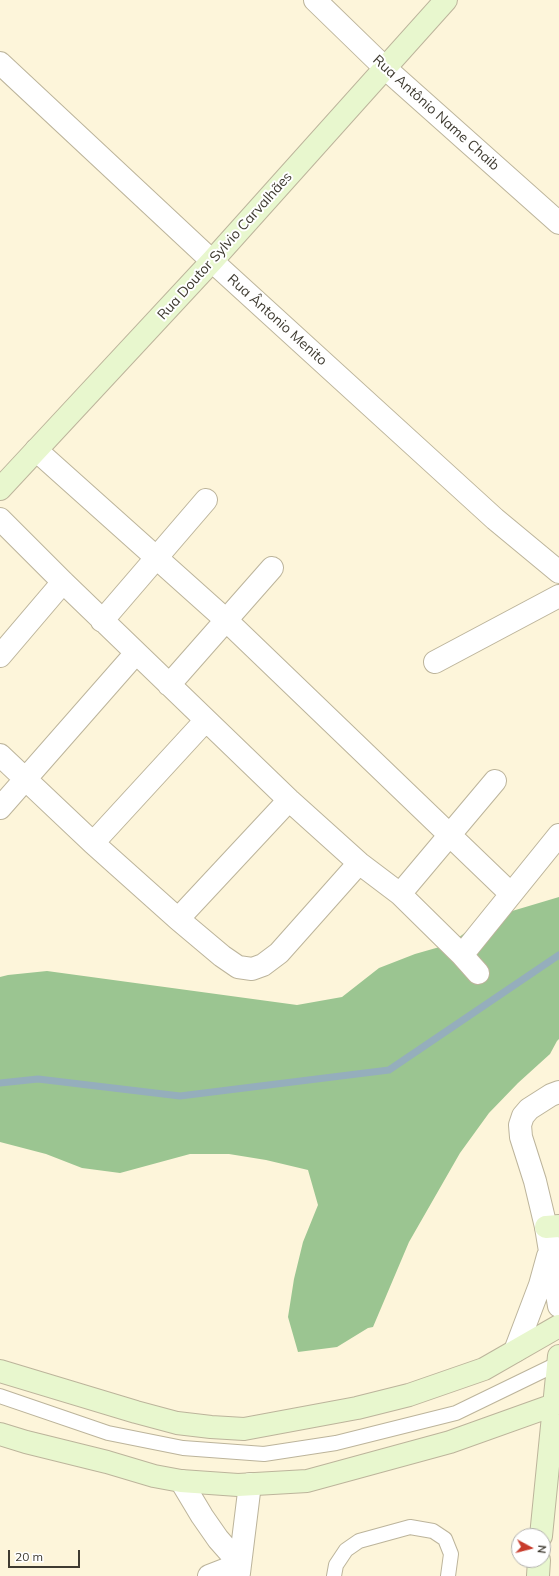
<!DOCTYPE html>
<meta charset="utf-8">
<style>
body{margin:0}
#map{position:relative;width:559px;height:1576px;overflow:hidden;background:#fdf5da;font-family:Mulish,sans-serif}
canvas{display:block}
.north{position:absolute;left:511px;top:1528px;width:40px;height:40px;box-sizing:border-box;background:#fff;border:1px solid #b2b1ad;border-radius:50%;rotate:97deg;font-size:11px;font-weight:700;line-height:16px;text-align:center;color:#3f3b31}
.north::after{content:'';display:block;margin:auto;width:14px;height:18px;background:#c83c2c;clip-path:polygon(50% 0,100% 100%,50% 72%,0 100%)}
.scale{position:absolute;left:8px;top:1550px;width:72px;height:18px;box-sizing:border-box;border:2px solid #3f3b31;border-top:0;padding-left:5px;font-size:12px;line-height:14px;white-space:nowrap;color:#3f3b31;-webkit-text-stroke:3px #fff;paint-order:stroke}
</style>
<div id="map">
<canvas width="559" height="1576"></canvas>
<div class="north">N</div>
<div class="scale">20 m</div>
</div>
<script>
const ctx = document.querySelector('canvas').getContext('2d');
ctx.lineJoin = 'round';
function fill(path, color) {
  ctx.fillStyle = color;
  ctx.fill(path, 'evenodd');
}
function poly(rows) {
  const path = new Path2D();
  for (const r of rows) {
    path.moveTo(r[0], r[1]);
    for (let i = 2; i < r.length; i += 2) path.lineTo(r[i], r[i + 1]);
  }
  return path;
}
function trace(path, color, width, dash) {
  ctx.strokeStyle = color;
  ctx.lineWidth = width;
  ctx.lineCap = dash ? 'butt' : 'round';
  ctx.setLineDash(dash || []);
  ctx.stroke(path);
}
function label(font, color, halo, rows, align = 'center') {
  ctx.font = font + ' Mulish,sans-serif';
  ctx.lineWidth = 4;
  ctx.setLineDash([]);
  ctx.textBaseline = 'middle';
  ctx.strokeStyle = halo;
  ctx.fillStyle = color;
  for (const [text, x, y, turn = 0] of rows) {
    ctx.save();
    ctx.translate(x, y);
    ctx.rotate((+turn || 0) * Math.PI / 180);
    ctx.textAlign = isNaN(turn) ? turn : align;
    if (halo) ctx.strokeText(text, 0, 0);
    ctx.fillText(text, 0, 0);
    ctx.restore();
  }
}
fill(poly([
 [559,897,559,1039,557,1041,550,1054,518,1083,489,1113,460,1153,409,1242,373,1327,368,1328,337,1347,298,1352,288,1317,294,1279,303,1242,318,1205,308,1170,266,1160,229,1154,190,1154,120,1173,82,1168,46,1154,0,1142,0,977,8,975,47,971,297,1005,342,997,379,968,415,954,450,944,482,920]
]), '#9bc591');
trace(poly([
 [0,1083,38,1079,180,1096,389,1070,559,955]
]), '#95aebc', 7);
const lane = poly([
 [0,1396,108,1433,183,1448,264,1454,336,1443,456,1413,559,1363],
 [334,1576,336,1565,346,1550,359,1541,410,1527,433,1531,445,1539,451,1554,448,1576]
]);
const street = poly([
 [315,0,385,68,559,223],
 [0,63,212,261,495,519,559,572],
 [36,450,226,620,511,894],
 [0,519,63,582,289,800,359,863,400,894,462,955,478,973],
 [102,621,206,500],
 [0,656,63,582],
 [435,662,559,596],
 [169,685,272,568],
 [0,755,93,843,178,919,222,956,238,967,252,969,263,965,279,953,359,863],
 [0,808,136,653],
 [93,843,206,720],
 [400,894,495,781],
 [178,919,289,800],
 [462,955,559,835],
 [559,1092,551,1095,529,1109,523,1116,520,1125,521,1137,535,1181,546,1227,559,1306],
 [515,1351,540,1285,548,1256],
 [181,1481,202,1516,218,1539,240,1564],
 [239,1573,250,1484],
 [209,1576,240,1564]
]);
const secondary = poly([
 [0,489,212,261,446,0],
 [546,1227,559,1226],
 [0,1371,136,1412,177,1423,211,1427,244,1429,357,1408,409,1395,484,1369,559,1326],
 [0,1434,26,1442,107,1462,154,1476,181,1481,238,1485,307,1481,450,1442,559,1403],
 [541,1536,559,1356],
 [538,1576,539,1560]
]);
trace(lane, '#bcb49b', 16);
trace(street, '#bcb49b', 24);
trace(secondary, '#bcb49b', 24);
trace(lane, '#fff', 14);
trace(street, '#fff', 22);
trace(secondary, '#e8f7ce', 22);
label('14px', '#3f3b31', '#fff', [
 ["Rua Antônio Name Chaib",436,113,42],
 ["Rua Doutor Sylvio Carvalhães",225,246,-48],
 ["Rua Ântonio Menito",277,320,42]
]);
</script>
